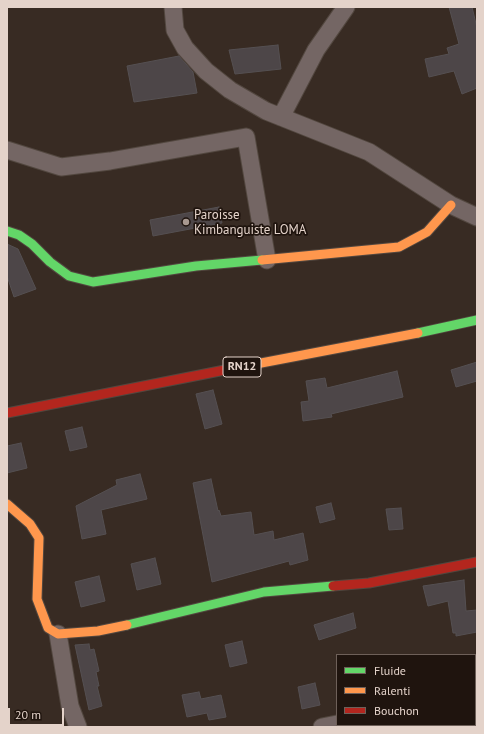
<!DOCTYPE html>
<style>
body{margin:0}
#map{position:relative;width:484px;height:734px;overflow:hidden;background:#382b23;font-family:"PT Sans",sans-serif}
canvas{display:block}
.frame{position:absolute;inset:0;border:8px solid #e4d3ca;pointer-events:none}
.legend{position:absolute;left:336px;top:654px;width:140px;height:72px;box-sizing:border-box;background:#1f140e;border:1px solid #6e6059;margin:0;padding:5px 7px;list-style:none;font-size:12px;color:#e4d3ca}
.legend li{display:flex;align-items:center;gap:8px;height:20px}
.legend b{width:20px;border:1px solid #6e6059}
.scale{position:absolute;left:8px;top:708px;width:56px;height:18px;box-sizing:border-box;border:2px solid #e4d3ca;border-top:0;padding-left:5px;font-size:12px;line-height:14px;white-space:nowrap;color:#e4d3ca;-webkit-text-stroke:3px #1f140e;paint-order:stroke}
</style>
<div id="map">
<canvas width="484" height="734"></canvas>
<div class="frame"></div>
<ul class="legend">
<li><b style="height:5px;background:#63d668"></b>Fluide</li>
<li><b style="height:5px;background:#ff974d"></b>Ralenti</li>
<li><b style="height:5px;background:#b3261e"></b>Bouchon</li>
</ul>
<div class="scale">20 m</div>
</div>
<script>
const ctx = document.querySelector('canvas').getContext('2d');
ctx.lineJoin = 'round';
function fill(path, color) {
  ctx.fillStyle = color;
  ctx.fill(path, 'evenodd');
}
function poly(rows) {
  const path = new Path2D();
  for (const r of rows) {
    path.moveTo(r[0], r[1]);
    for (let i = 2; i < r.length; i += 2) path.lineTo(r[i], r[i + 1]);
  }
  return path;
}
function trace(path, color, width, dash) {
  ctx.strokeStyle = color;
  ctx.lineWidth = width;
  ctx.lineCap = dash ? 'butt' : 'round';
  ctx.setLineDash(dash || []);
  ctx.stroke(path);
}
function label(font, color, halo, rows, align = 'center') {
  ctx.font = font + ' "PT Sans",sans-serif';
  ctx.lineWidth = 3.5;
  ctx.setLineDash([]);
  ctx.textBaseline = 'middle';
  ctx.strokeStyle = halo;
  ctx.fillStyle = color;
  for (const [text, x, y, turn = 0] of rows) {
    ctx.save();
    ctx.translate(x, y);
    ctx.rotate((+turn || 0) * Math.PI / 180);
    ctx.textAlign = isNaN(turn) ? turn : align;
    if (halo) ctx.strokeText(text, 0, 0);
    ctx.fillText(text, 0, 0);
    ctx.restore();
  }
}
const building = poly([
 [449,7,472,7,477,28,477,88,462,94,454,71,429,77,425,59,449,54,447,48,459,44,449,7],
 [278,45,281,69,235,74,229,50,278,45],
 [179,56,193,72,197,93,134,102,127,66,179,56],
 [219,207,222,223,153,236,150,220,219,207],
 [7,244,18,249,36,289,14,297,7,276,7,244],
 [477,362,477,381,456,387,451,370,477,362],
 [397,371,403,397,331,414,332,417,303,421,301,402,309,401,306,381,325,378,327,388,397,371],
 [213,390,222,424,205,429,196,394,213,390],
 [82,427,87,447,70,451,65,431,82,427],
 [21,443,27,468,7,473,7,446,21,443],
 [140,474,147,499,101,510,106,534,82,539,76,506,117,485,116,480,140,474],
 [211,479,218,511,219,510,221,516,251,512,254,535,273,531,274,540,303,533,308,560,290,565,289,561,212,582,193,483,211,479],
 [331,503,335,519,320,523,316,507,331,503],
 [401,508,403,529,389,530,386,509,401,508],
 [155,558,161,584,137,590,131,564,155,558],
 [99,576,105,601,81,607,75,582,99,576],
 [464,580,466,611,477,610,477,632,456,636,456,633,453,633,448,601,428,606,423,586,464,580],
 [353,613,356,628,319,640,314,625,353,613],
 [242,641,247,663,230,667,225,645,242,641],
 [89,644,90,650,94,649,99,671,96,672,99,686,97,686,102,706,89,710,75,645,89,644],
 [315,683,320,705,302,709,298,687,315,683],
 [199,692,201,699,221,695,226,717,209,720,207,713,187,717,182,695,199,692]
]);
fill(building, '#4d4648');
trace(building, '#555052', 1);
const street = poly([
 [173,7,175,30,185,48,206,71,230,90,266,111,369,152,451,205,477,217],
 [281,117,316,50,346,7],
 [7,150,61,167,110,161,246,137,267,260],
 [58,634,70,706,78,727],
 [475,696,477,695],
 [322,727,337,724]
]);
const fast = poly([
 [7,231,19,235,32,244,50,262,69,276,93,282,196,266,262,260],
 [418,333,477,320],
 [127,625,264,592,333,586]
]);
const slow = poly([
 [262,260,399,247,427,232,451,205],
 [235,368,418,333],
 [7,504,30,524,39,538,37,599,48,628,58,634,98,631,127,625]
]);
const jam = poly([
 [7,413,235,368],
 [333,586,369,583,477,562]
]);
trace(street, '#52473f', 19);
trace(fast, '#52473f', 11);
trace(slow, '#52473f', 11);
trace(jam, '#52473f', 11);
trace(street, '#746664', 17);
trace(fast, '#63d668', 9);
trace(slow, '#ff974d', 9);
trace(jam, '#b3261e', 9);
for (const [x, y, r, color] of [
 [186,222,4,"#a89890"]
]) {
  const dot = new Path2D();
  dot.arc(x, y, r, 0, 2 * Math.PI);
  ctx.fillStyle = color;
  ctx.fill(dot);
  trace(dot, '#1f140e', 1.5);
}
for (const [x, y, w] of [
 [242,367,38]
]) {
  const box = new Path2D();
  box.roundRect(x - w / 2, y - 10, w, 20, 3);
  ctx.fillStyle = '#1f140e';
  ctx.fill(box);
  trace(box, '#e4d3ca', 1);
}
label('bold 12px', '#e4d3ca', null, [
 ["RN12",242,367]
]);
label('13px', '#e4d3ca', '#1f140e', [
 ["Paroisse",194,215],
 ["Kimbanguiste LOMA",194,230]
], 'left');
</script>
